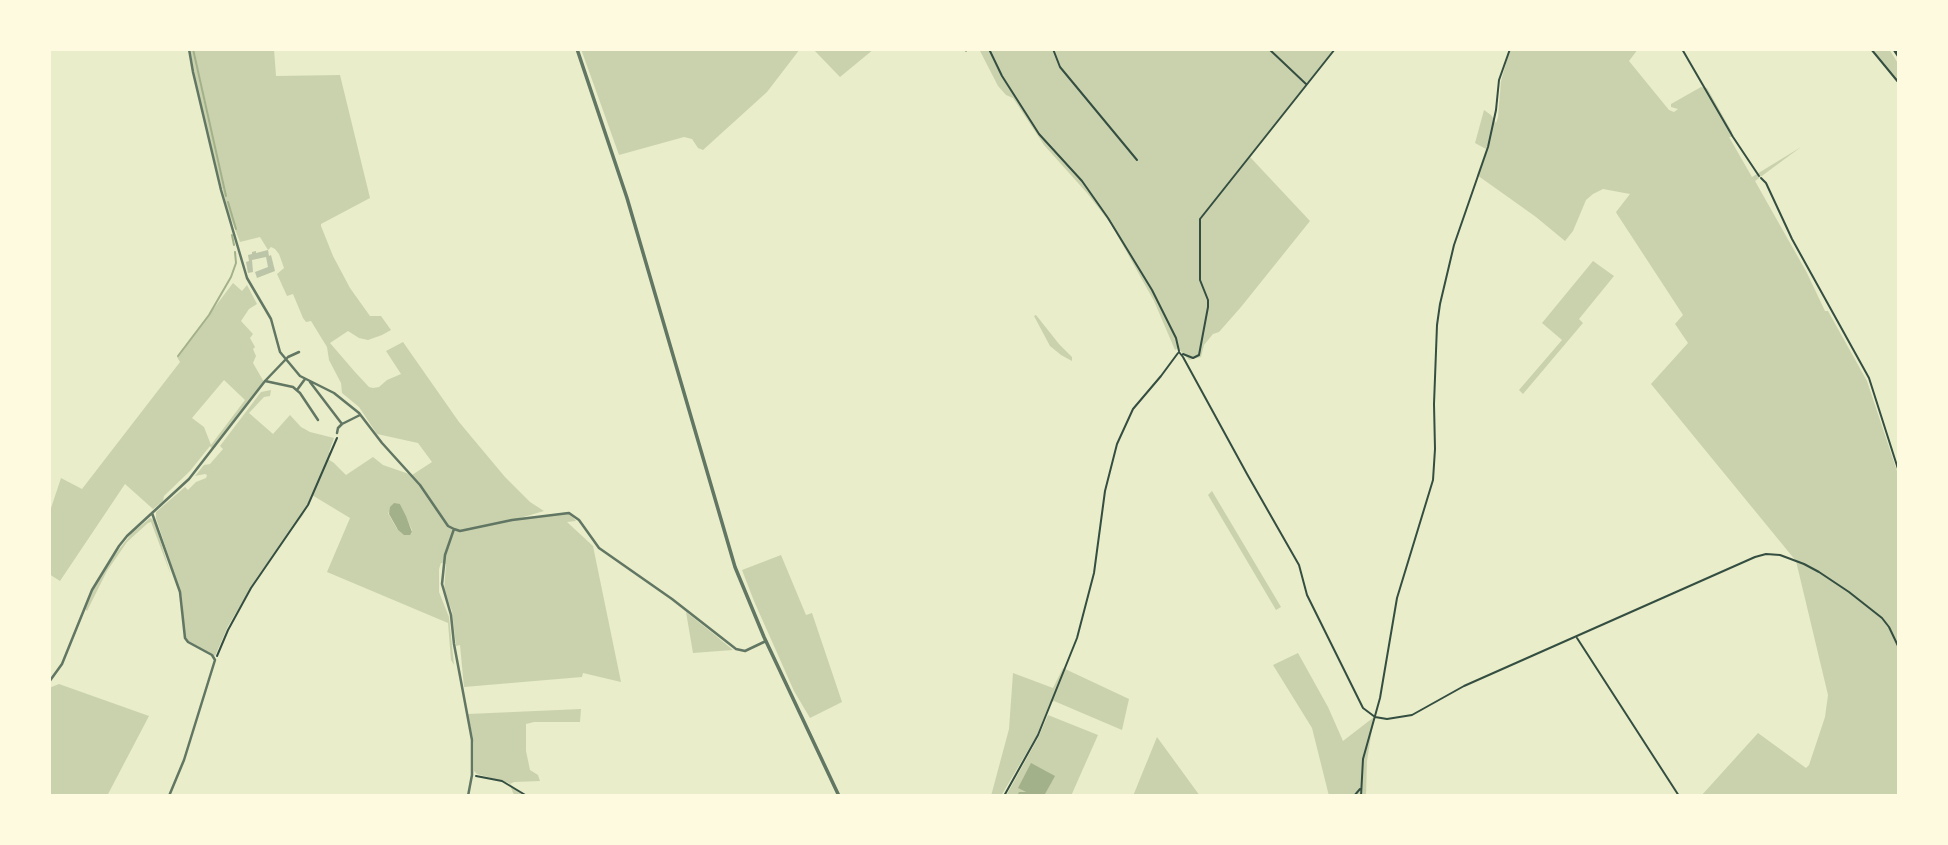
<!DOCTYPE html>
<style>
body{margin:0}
#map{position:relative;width:1948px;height:845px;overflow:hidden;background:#e9edc9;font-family:"Work Sans",sans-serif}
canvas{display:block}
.frame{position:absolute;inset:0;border:51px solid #fefae0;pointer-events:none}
</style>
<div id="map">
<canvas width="1948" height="845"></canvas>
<div class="frame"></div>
</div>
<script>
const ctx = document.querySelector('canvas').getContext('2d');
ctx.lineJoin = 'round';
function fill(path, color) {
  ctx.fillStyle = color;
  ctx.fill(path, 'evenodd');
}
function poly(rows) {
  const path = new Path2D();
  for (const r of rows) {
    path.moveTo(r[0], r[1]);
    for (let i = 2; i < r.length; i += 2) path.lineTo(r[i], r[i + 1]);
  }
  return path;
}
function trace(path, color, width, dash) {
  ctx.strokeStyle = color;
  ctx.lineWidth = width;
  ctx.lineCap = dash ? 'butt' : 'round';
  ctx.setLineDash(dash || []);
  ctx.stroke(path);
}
fill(poly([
 [190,49,274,49,276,76,340,75,370,198,321,224,321,226,333,256,350,288,370,316,381,316,391,330,382,335,368,340,359,338,348,331,330,343,355,372,369,387,373,388,379,387,387,380,401,374,386,351,403,342,459,422,505,477,530,502,544,511,510,521,568,512,576,521,567,522,593,546,621,682,583,673,582,677,464,687,460,645,456,646,452,611,444,591,446,564,441,563,439,569,439,592,449,617,454,665,451,660,448,623,327,572,350,518,312,495,303,515,258,576,228,626,215,656,188,642,184,633,182,597,156,518,156,512,185,487,188,490,196,482,206,478,207,475,205,474,195,476,204,465,210,464,223,449,220,446,261,392,271,390,270,396,264,397,249,413,273,434,290,415,301,427,310,432,334,438,329,452,331,454,328,459,334,463,346,475,373,457,383,465,412,475,432,462,418,443,377,434,359,407,342,393,341,383,329,360,327,347,311,321,306,322,303,318,293,294,287,296,277,274,284,268,279,254,275,249,271,247,268,250,260,237,240,242,228,211,216,165,197,88],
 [400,504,412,530,412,533,408,535,402,533,397,529,388,513],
 [581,49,800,49,767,92,703,150,698,148,692,139,684,137,619,155],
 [813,49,874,49,840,77],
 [979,49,1335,49,1250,157,1310,221,1241,307,1219,332,1213,334,1204,345,1201,357,1189,360,1178,348,1175,350,1154,301,1111,224,1087,193,1044,145,1013,98,1006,95,998,86],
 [1510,49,1638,49,1629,61,1669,110,1674,112,1678,109,1671,107,1671,104,1701,87,1707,88,1732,132,1732,137,1729,137,1752,177,1801,147,1755,181,1807,273,1825,311,1828,311,1867,381,1899,477,1899,796,1701,796,1758,733,1806,768,1809,765,1825,717,1828,695,1796,561,1651,384,1688,343,1675,324,1683,315,1617,214,1616,212,1630,194,1603,189,1593,194,1586,200,1573,231,1565,241,1536,217,1477,175,1486,149,1475,143,1484,110,1491,115,1496,123,1498,117,1501,81],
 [1871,49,1889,49,1899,65,1899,85],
 [1593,261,1614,276,1579,319,1583,323,1523,394,1519,390,1562,340,1542,323],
 [233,283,242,291,247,285,257,304,249,309,241,321,253,334,250,338,255,347,253,349,256,356,253,363,264,382,212,449,210,446,190,471,164,496,163,501,153,509,125,484,60,581,49,574,49,514,61,478,82,489,180,362,177,357],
 [224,380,245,400,211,445,204,427,192,418],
 [1036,315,1059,344,1072,357,1072,361,1061,355,1050,346,1034,316],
 [1212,491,1281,607,1276,610,1208,495],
 [150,518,154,520,171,575,151,522,148,523,127,542,107,571,87,611,85,609,96,583,113,557,132,533],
 [781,555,806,615,812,613,842,702,810,718,794,691,754,601,742,570],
 [686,612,715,635,733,650,693,653],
 [1298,653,1328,707,1343,741,1374,717,1367,761,1366,796,1329,796,1312,728,1273,665],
 [1063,668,1129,699,1122,730,1054,701,1050,703,1037,735,1001,796,991,796,1009,729,1013,673,1053,688],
 [59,684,149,716,107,796,49,796,49,688],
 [581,709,580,722,534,722,526,724,526,751,530,770,538,775,540,781,514,782,510,784,525,796,514,795,509,783,477,774,474,771,474,743,468,714],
 [1048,715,1098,735,1071,796,1044,796,1054,776,1019,788,1034,796,1027,793,1017,796,1006,796,1038,738],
 [1157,737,1200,796,1133,796]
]), '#cad2ad');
fill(poly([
 [394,503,400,504,406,516,412,532,410,535,404,535,398,530,389,514,390,507],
 [1031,763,1055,776,1044,796,1017,796,1019,792,1026,792,1018,788]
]), '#a3b18a');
trace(poly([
 [193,49,226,196],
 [966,51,967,49],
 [228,202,236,229],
 [232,235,234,245],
 [178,356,209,315,231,277,236,263,235,252]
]), '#a3b18a', 2);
fill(poly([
 [268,250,269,256,271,255,275,271,257,278,255,272,268,267,266,257,252,260,253,272,248,273,246,262,249,261,248,255,252,254,252,252,256,251,256,253]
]), '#bcc5a7');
trace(poly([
 [989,49,1002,76,1039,134,1082,181,1108,218,1152,290,1176,338,1179,351],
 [1053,49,1060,67,1137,160],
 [1269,49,1306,84],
 [1682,49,1733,137,1759,176],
 [1871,49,1899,83],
 [1761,178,1766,183,1792,239,1869,378,1899,472],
 [1179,352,1183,357,1247,474,1299,565,1307,595,1363,708,1375,717,1387,719,1412,715,1464,686,1755,557,1766,554,1780,555,1804,564,1819,572,1849,592,1882,618,1889,627,1899,648],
 [1183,354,1193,358,1199,355,1208,307,1208,300,1200,280,1200,219,1335,49],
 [1577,638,1679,796],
 [217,656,228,630,251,588,308,505,337,438],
 [476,776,502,781,527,796],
 [1004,796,1038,735,1077,638,1094,573,1105,491,1117,444,1133,409,1161,376,1178,353],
 [1354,796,1360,789],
 [1361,796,1363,759,1380,698,1397,598,1433,480,1435,449,1434,404,1437,325,1440,304,1454,245,1488,147,1496,110,1499,80,1510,49]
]), '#344e41', 2);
trace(poly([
 [189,49,193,72,221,190,247,278,271,319,280,352,300,376,334,393,359,413,382,443,420,485,448,526,454,529],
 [265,381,293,387,300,393,318,420],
 [310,382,342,424],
 [297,390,305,379],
 [337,433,338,428,342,424,360,415],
 [152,513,180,592,185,638,188,642,212,655,215,660,184,760,169,796],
 [454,529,460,531,512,520,569,513,579,520,599,548,672,599,736,649,745,651,766,641],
 [454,529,445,555,442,584,451,615,454,644,472,740,472,775,468,796],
 [49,682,62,664,92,590,119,546,127,536,189,479,265,381,288,357,299,352]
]), '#617663', 2.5);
trace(poly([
 [577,49,627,198,735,567,764,637,839,796]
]), '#617663', 3.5);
trace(poly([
 [1895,49,1899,55]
]), '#344e41', 5);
</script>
